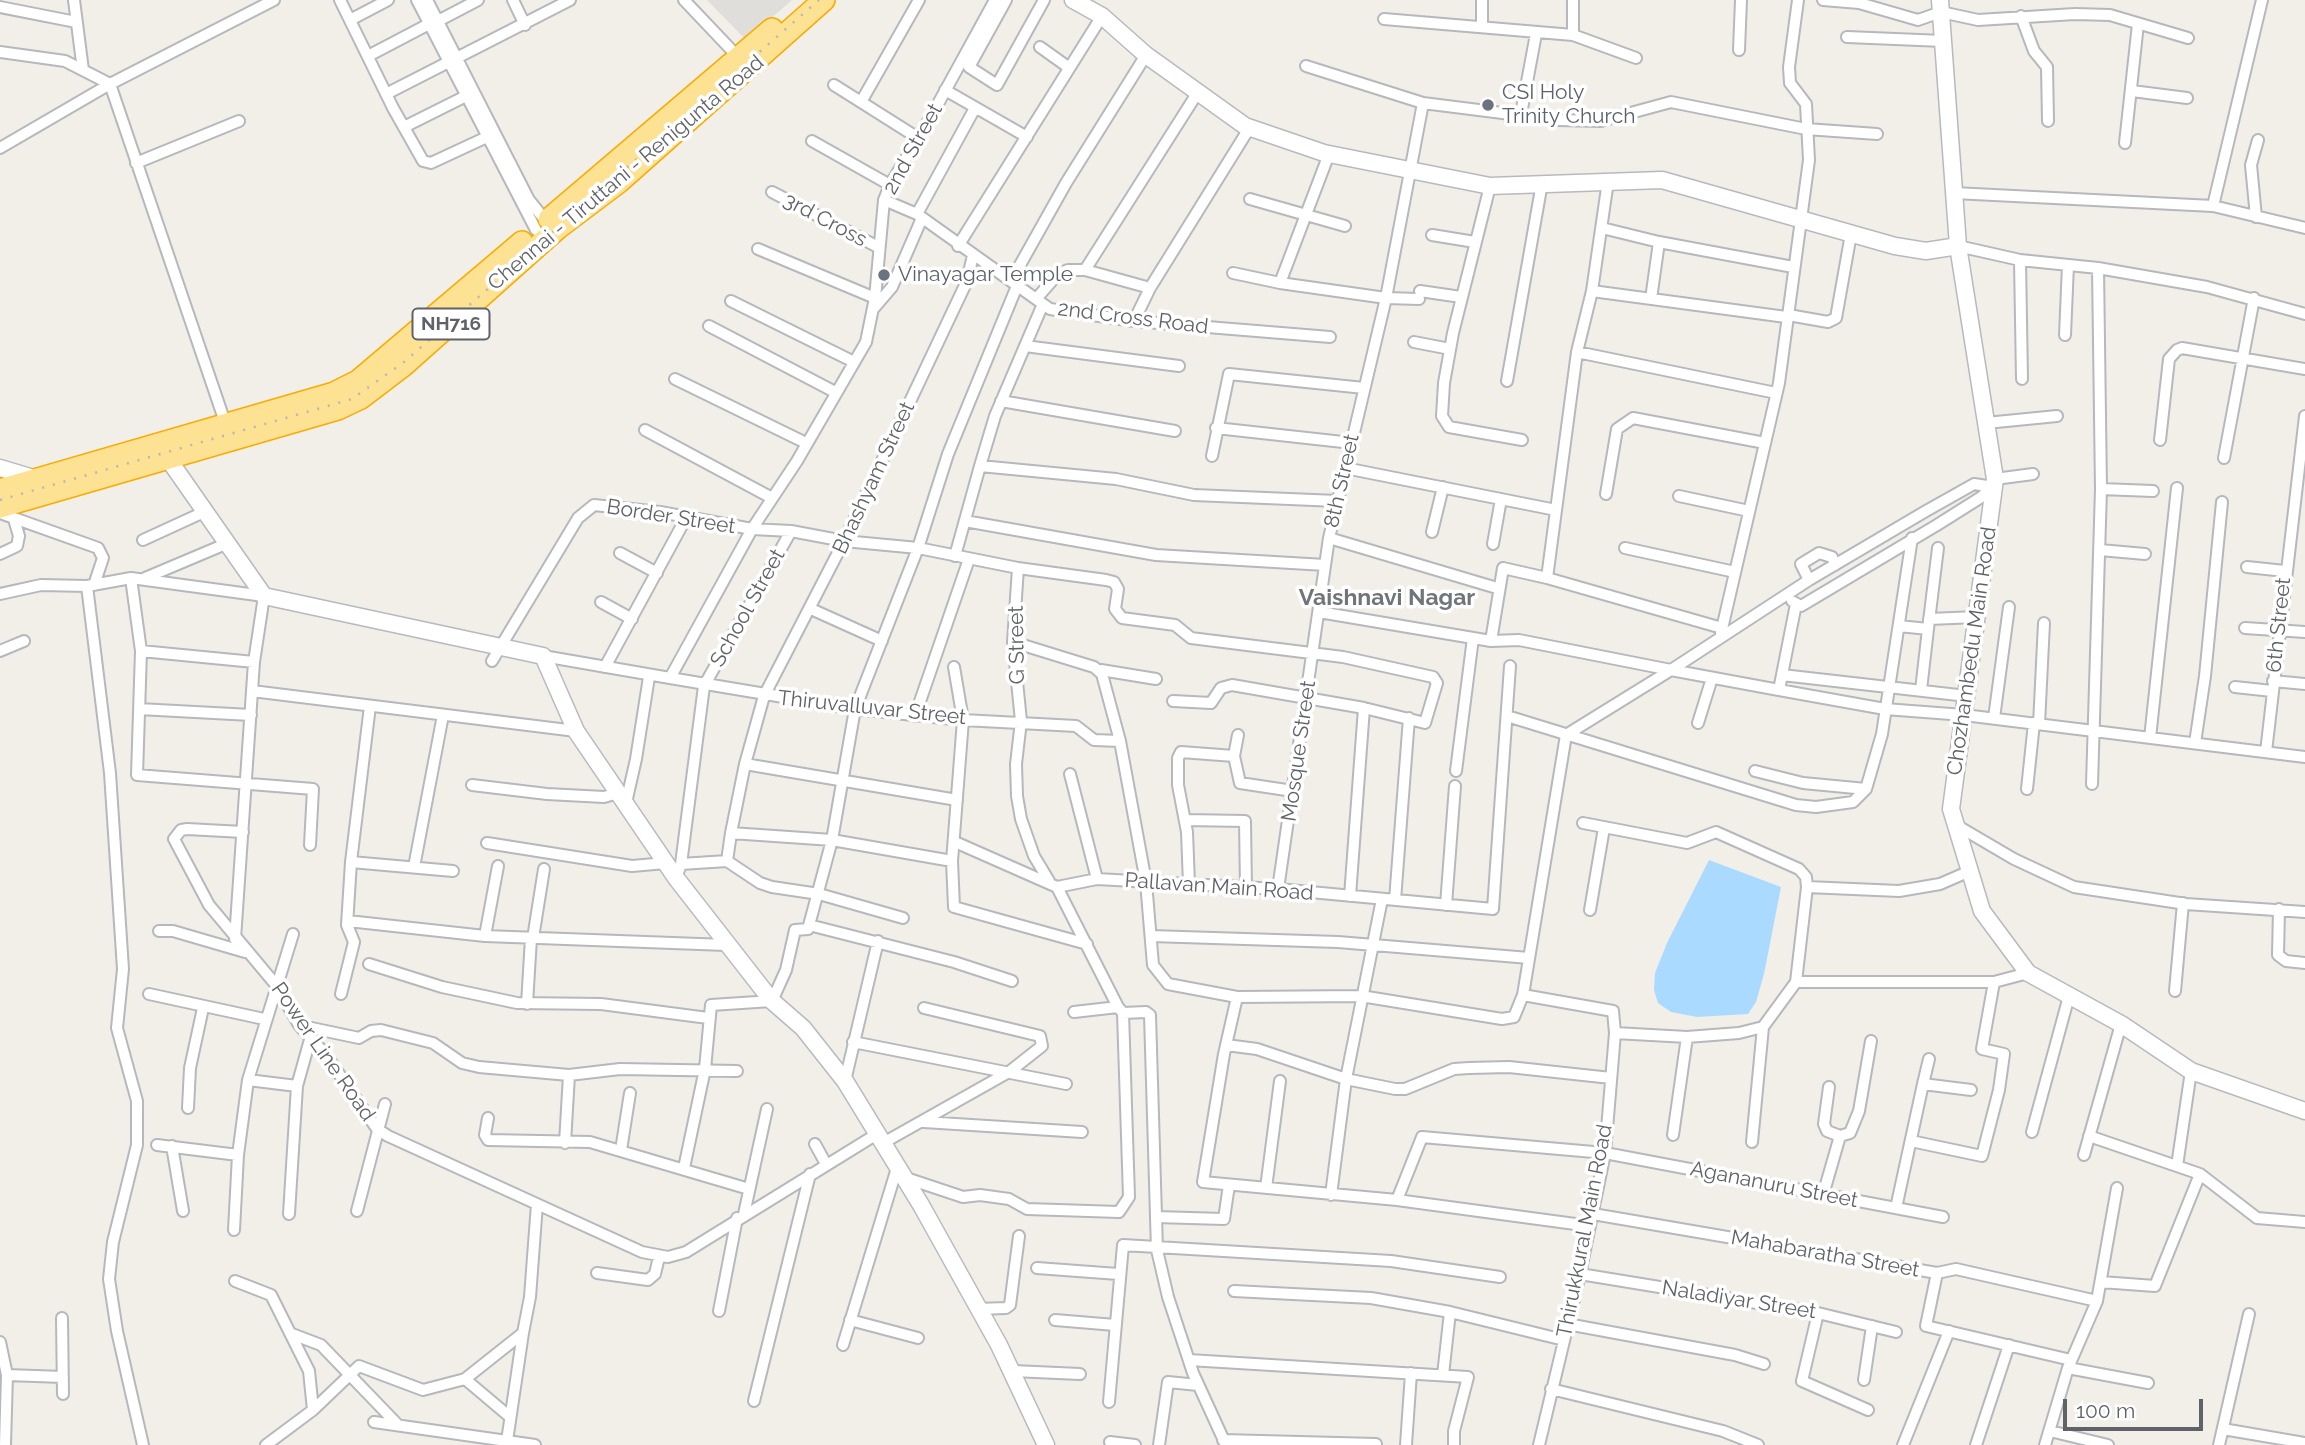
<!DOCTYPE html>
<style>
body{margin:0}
#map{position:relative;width:2305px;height:1445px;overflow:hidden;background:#f1efe8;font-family:Raleway,sans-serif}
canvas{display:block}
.scale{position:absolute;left:2063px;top:1399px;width:140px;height:32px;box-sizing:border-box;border:4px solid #5f6368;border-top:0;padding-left:9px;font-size:21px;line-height:24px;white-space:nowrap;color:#5f6368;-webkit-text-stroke:5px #fff;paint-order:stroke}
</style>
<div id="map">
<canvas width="2305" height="1445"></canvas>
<div class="scale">100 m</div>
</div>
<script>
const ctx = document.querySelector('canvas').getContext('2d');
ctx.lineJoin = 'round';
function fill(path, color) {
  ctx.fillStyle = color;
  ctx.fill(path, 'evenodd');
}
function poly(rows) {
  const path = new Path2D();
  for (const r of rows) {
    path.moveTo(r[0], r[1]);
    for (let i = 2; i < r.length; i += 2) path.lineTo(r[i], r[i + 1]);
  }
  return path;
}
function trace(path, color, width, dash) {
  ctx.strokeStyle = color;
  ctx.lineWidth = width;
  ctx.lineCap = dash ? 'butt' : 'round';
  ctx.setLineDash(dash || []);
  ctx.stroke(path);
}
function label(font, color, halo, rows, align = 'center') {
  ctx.font = font + ' Raleway,sans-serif';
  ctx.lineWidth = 7;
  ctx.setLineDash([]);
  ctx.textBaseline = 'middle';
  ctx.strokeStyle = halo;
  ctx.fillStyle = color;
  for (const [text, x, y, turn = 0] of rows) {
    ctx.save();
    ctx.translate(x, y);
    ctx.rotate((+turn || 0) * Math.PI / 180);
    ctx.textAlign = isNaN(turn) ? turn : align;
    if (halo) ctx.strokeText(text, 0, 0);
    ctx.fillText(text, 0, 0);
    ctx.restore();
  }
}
fill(poly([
 [707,0,792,0,746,40]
]), '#e0deda');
fill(poly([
 [1709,860,1781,887,1764,974,1756,1002,1748,1014,1697,1017,1671,1012,1658,1003,1654,990,1655,973,1667,943]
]), '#aadaff');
const street = poly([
 [74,0,83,70],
 [340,0,393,108,423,161,431,163,487,137],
 [417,0,536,230],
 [427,0,529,200,546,221],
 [513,0,525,25],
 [684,0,740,59],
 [1006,0,969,67,997,85,1044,0],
 [1482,0,1482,27],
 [1823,0,1859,3,1918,20,1941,12,1978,20,2075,14,2110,15,2188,38],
 [0,7,76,22],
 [2021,16,2034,51,2047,67,2048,121],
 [1384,19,1573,35,1573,0],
 [350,20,388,0],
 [438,21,478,0],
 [1573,35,1636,58],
 [1847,37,1943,41],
 [1040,47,1068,67],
 [1739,50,1741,0],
 [0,52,65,61,110,84,274,0],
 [368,56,429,24],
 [1306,66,1423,103,1558,120,1601,121,1671,102,1806,129,1877,134],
 [834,85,861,102],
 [945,90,1027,137],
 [2132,91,2187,98],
 [386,94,570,0],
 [1521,114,1536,34],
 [404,127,466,96],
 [918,138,861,102,919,0],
 [812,141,890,185],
 [2125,143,2138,24],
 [0,148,110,84,227,428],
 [1329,154,1280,283,1386,298,1419,299],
 [136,163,239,121],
 [1490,186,1453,333,1444,383,1442,416,1449,427,1522,440],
 [772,192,878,247],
 [1954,193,2213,206,2305,228],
 [1250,199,1345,226],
 [884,200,917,214,1050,309,1134,321,1330,337],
 [2213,206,2262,0],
 [917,214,975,108],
 [2256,217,2251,165,2258,140],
 [1602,228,1659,242,1793,267],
 [1432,235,1475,242],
 [958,246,1102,16],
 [1958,246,2020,260,2098,268,2207,287,2305,314],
 [758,249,875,298],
 [2020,260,2022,379],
 [1085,270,1198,92],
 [1233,273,1280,283],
 [1011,281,1066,183,1146,55],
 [1420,291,1461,297],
 [1592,291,1608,181],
 [1036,299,1058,274,1068,270,1085,270,1150,288],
 [1651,299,1659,242],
 [731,301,854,362],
 [874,308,892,287,922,218],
 [1794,316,1828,322,1836,318,1851,234],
 [1134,321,1150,288,1250,127],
 [709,326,835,392],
 [2065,335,2068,265],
 [1414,342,1450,349],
 [1025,346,1179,366],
 [1577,352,1776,393],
 [675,379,806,443],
 [1507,381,1542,183],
 [1001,401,1175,431],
 [1986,423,2057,416],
 [1216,428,1352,443],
 [645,430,772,498],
 [2160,440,2169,359,2177,350,2182,348,2305,369],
 [1212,456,1229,374,1364,388],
 [2224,458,2254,298],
 [980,466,995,416,1043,304],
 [1345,468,1556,510],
 [2101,489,2153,491],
 [1606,494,1617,429,1633,418,1765,443],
 [1679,496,1749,511],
 [0,513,98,548,103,558,94,585],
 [965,521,1156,555,1325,565],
 [1432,532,1443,487],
 [1329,538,1497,588],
 [143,540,204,512],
 [1493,544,1501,499],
 [1625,548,1735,572],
 [2100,550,2145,554],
 [620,553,657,573],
 [0,554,17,546,19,536,14,519],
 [955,556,980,466,1116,479,1194,495,1337,501],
 [2247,567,2285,571],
 [1018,568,1013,642,1021,721,1016,764,1017,796,1021,819,1034,856,1049,881],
 [131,578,141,651,137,775,313,789,310,845],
 [145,578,228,543],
 [1809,580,1801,564,1819,553,1832,557,1835,565],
 [87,586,110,773,123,969,117,1028,137,1101,137,1145,113,1242,109,1279,117,1331,143,1445],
 [0,594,41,585,87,586,131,578,264,596,254,662,235,939],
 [1792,601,1801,606,1937,525,1983,496,1995,479,2033,474],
 [601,602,632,619],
 [811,609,882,641],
 [1319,612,1491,641,1519,640,1671,670,1809,580,1926,511,1974,484,1987,486],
 [1929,619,1977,617],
 [1899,626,1928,629,1921,690],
 [1722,628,1547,578,1577,352,1592,291,1786,317],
 [2245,628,2305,632],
 [1928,629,1938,548],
 [1721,633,1779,383,1809,160,1806,104,1790,83,1789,67,1798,0],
 [1491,641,1503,568,1547,578],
 [1013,642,1094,667,1102,674,1120,741,1146,882,1153,965,1168,984,1237,997,1361,996,1502,1019,1514,1017,1523,995,1566,735,1671,670,1779,690,1796,604],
 [0,651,24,641],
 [141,651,254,662],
 [543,656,670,678,752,529,791,531,844,541,918,548,1018,568,1106,580,1114,582,1118,589,1115,609,1122,618,1175,625,1191,638,1343,657,1433,677,1437,683,1425,723,1364,708,1232,685,1221,688,1211,703,1173,701],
 [492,661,578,518,594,505,660,512,752,529,797,461,866,342,875,298,884,200,890,185,933,113,995,0],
 [605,667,686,518],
 [954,667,963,720,952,861,832,840,731,833,745,764,764,696,844,541,967,281,973,255],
 [1101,670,1156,679],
 [1782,675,1967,696],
 [670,678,855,709,963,720,1076,726,1094,740,1120,741],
 [2273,681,2305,684],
 [2235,687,2272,691],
 [1779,690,1885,709,1964,715,2305,757],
 [252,691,576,731],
 [139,709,251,715],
 [915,716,969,559],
 [1507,716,1796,805,1816,807,1853,802,1866,789,1882,734,1912,538],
 [1994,718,2009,607],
 [1698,723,1712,678],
 [2039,724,2044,623],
 [2150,738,2177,488],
 [2195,743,2205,676,2222,502],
 [2266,752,2305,416],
 [1234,756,1238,735],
 [745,764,957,800],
 [1456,771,1473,638],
 [1755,771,1803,783,1866,789],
 [1070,774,1097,879],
 [2092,784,2101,489,2098,268],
 [472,785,547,794,604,797,618,793],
 [2027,789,2034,723],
 [626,803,636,759,649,677],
 [1185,820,1245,821,1246,888],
 [1583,823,1687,843,1716,832,1799,869,1806,877,1807,887],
 [1956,825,2014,859,2074,887,2186,904,2305,912],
 [243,832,187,829,181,830,174,839,209,905,276,985,299,1025,326,1055,377,1129,388,1136,642,1252,668,1257,686,1252,877,1134],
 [955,842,1057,887,1097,879,1278,889,1493,909,1510,666],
 [487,843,632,866,666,863],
 [727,861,760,883,772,887,819,894,903,918],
 [952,861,954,907,1087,944],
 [351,862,453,871],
 [681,864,727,861,731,833],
 [414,867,443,715],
 [676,878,681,864,704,686,791,531],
 [1189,884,1187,832,1178,785,1178,758,1181,752,1234,756,1240,783,1293,791],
 [1057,887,1118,1007,1123,1013,1146,1012,1150,1015,1157,1250,1168,1297,1193,1373,1226,1445],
 [1278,889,1329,538,1386,298,1423,103],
 [1350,896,1364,708],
 [1395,900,1409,718],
 [1446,905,1455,786],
 [2279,909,2278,955,2286,961,2305,963],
 [1590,910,1604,828],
 [348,921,485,936,726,945],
 [809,925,954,962,1012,981],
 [159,931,173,931,245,952],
 [485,936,498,866],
 [1151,936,1338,942,1529,958],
 [533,938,544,869],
 [369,964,442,987,517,1003,601,1004,708,1018],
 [1796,982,1807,887,1899,891,1940,884,1970,871],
 [2175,991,2183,903],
 [149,994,264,1019],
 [341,994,354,942,347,925,351,862,370,706],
 [1523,995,1613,1011,1615,1033],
 [1237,997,1224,1054,1203,1182,1397,1200,1590,1226],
 [527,1004,531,938],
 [1074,1012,1118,1007],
 [302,1026,359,1038,371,1031,381,1030,433,1043,462,1063,479,1067,569,1075,620,1069,737,1071],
 [853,1042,1066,1084],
 [1226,1045,1257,1049,1346,1079,1395,1089,1405,1089,1454,1069,1469,1068,1509,1067,1611,1078],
 [1929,1059,1923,1084,1971,1090],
 [248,1080,297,1086],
 [845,1081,878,941],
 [188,1108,190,1068,203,1008],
 [488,1118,485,1135,488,1140,590,1142,749,1189],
 [924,1122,1082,1132],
 [2032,1132,2069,996],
 [1673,1135,1687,1037],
 [1840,1136,1850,1133,1859,1111,1871,1041],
 [2089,1136,2200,1174,2257,1218,2305,1222],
 [1911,1141,1982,1156,1999,1090,2004,1054,1982,1049,1994,982],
 [1752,1142,1763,1027],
 [565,1143,569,1075],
 [883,1143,1009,1072,1042,1046,1040,1036,924,1008],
 [815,1144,826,1164],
 [157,1145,238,1155],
 [172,1146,183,1211],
 [621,1150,630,1093],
 [2084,1155,2121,1024],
 [2177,1166,2191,1071],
 [684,1168,705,1069,711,1005,772,1001,786,970,795,930,808,929,832,840,855,709,918,548,948,454,1017,286],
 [903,1177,963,1197,980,1195,1009,1199,1027,1209,1119,1212,1129,1197,1123,1013],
 [1266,1188,1280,1081],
 [1331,1195,1346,1079,1382,899],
 [1823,1195,1840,1136,1827,1131,1824,1124,1829,1087],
 [1397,1200,1422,1137,1605,1153,1943,1217],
 [1896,1208,1923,1084],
 [357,1211,385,1104],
 [289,1214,297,1086,311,1036],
 [744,1214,767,1109],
 [1593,1214,1937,1273,1956,1269,2097,1301],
 [1156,1217,1224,1219,1229,1185],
 [234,1230,238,1155,248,1080,293,934],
 [1037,1268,1118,1274],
 [597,1273,648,1280,655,1274,659,1257],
 [1937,1273,1926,1326,2071,1360],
 [1580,1274,1818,1313,1896,1332],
 [235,1281,271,1295,309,1371,313,1410,266,1445],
 [2101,1282,2155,1286,2200,1174],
 [1234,1291,1371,1298,1450,1312,1564,1340],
 [977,1309,1006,1308,1010,1305,1019,1236],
 [719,1311,737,1218],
 [1818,1313,1802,1381,1868,1410],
 [62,1318,63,1394],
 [850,1320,918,1338],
 [1055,1320,1115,1325],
 [1567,1324,1735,1355,1764,1364],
 [292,1334,321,1345,398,1425],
 [0,1342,7,1375,5,1445],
 [843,1345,897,1168],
 [1189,1360,1468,1377,1454,1431,1454,1445],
 [2068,1368,2148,1383],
 [1013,1371,1080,1374],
 [7,1375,63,1377],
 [1443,1375,1450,1312],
 [465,1379,510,1417],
 [1864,1380,1872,1326],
 [1551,1389,1723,1431,1758,1445],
 [754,1401,810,1174],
 [1109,1402,1123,1245,1391,1261,1500,1277],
 [313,1410,359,1366,423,1390,465,1379,523,1333,530,1297,537,1204],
 [374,1422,535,1445],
 [2223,1429,2305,1443],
 [2050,1431,2108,1445],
 [1223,1440,1376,1444],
 [507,1441,523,1333],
 [1110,1442,1135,1445],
 [1159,1445,1168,1382,1198,1385],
 [1406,1445,1411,1373],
 [1539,1445,1580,1274,1605,1153,1615,1033,1687,1037,1739,1033,1763,1027,1796,982,1994,982,2028,973],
 [1903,1445,1949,1331],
 [1976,1445,2009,1345],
 [2045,1445,2068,1368,2097,1301,2117,1188],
 [2219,1445,2249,1314]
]);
const secondary = poly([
 [1073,0,1102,16,1146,55,1245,126,1324,153,1490,186,1662,180,1895,246,1926,251,1958,246],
 [1940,0,1958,246,1995,479,1951,809,1982,911,2028,973,2121,1024,2191,1071,2305,1111],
 [162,450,264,596,543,656,576,731,676,878,772,1001,803,1028,845,1081,921,1205,999,1345,1046,1445],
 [0,468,40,480]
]);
const highway = poly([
 [549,219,772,29],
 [0,490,334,393,358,381,522,242],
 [0,507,338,409,361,398,403,366,558,228,619,182,824,0]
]);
trace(street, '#b5b8bc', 14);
trace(secondary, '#b6babf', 19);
trace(highway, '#f9ab00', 24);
trace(street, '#fff', 10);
trace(secondary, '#fff', 16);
trace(highway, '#fde293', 21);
trace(poly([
 [0,500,352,399,404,362,819,0]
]), '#b6b7b8', 2.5, [2, 9]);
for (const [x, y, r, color] of [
 [1488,105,7,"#6b7280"],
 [884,275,7,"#6b7280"]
]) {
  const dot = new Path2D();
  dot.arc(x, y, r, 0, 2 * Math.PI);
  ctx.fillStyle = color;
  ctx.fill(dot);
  trace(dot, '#fff', 2.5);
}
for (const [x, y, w] of [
 [451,324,77]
]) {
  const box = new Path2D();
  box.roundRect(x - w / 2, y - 15.5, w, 31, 5);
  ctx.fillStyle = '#fff';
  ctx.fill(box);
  trace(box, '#5f6368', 2);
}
label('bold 19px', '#5f6368', null, [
 ["NH716",451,324]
]);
label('21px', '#5b616d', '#fff', [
 ["CSI Holy",1502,93],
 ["Trinity Church",1502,117],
 ["Vinayagar Temple",898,275]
], 'left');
label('21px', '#5f6368', '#fff', [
 ["2nd Street",913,149,-61],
 ["Chennai - Tiruttani - Renigunta Road",626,173,-40],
 ["3rd Cross",825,220,28],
 ["2nd Cross Road",1133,318,7],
 ["Bhashyam Street",874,478,-65],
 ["8th Street",1342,481,-77],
 ["Border Street",671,517,9],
 ["School Street",748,608,-61],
 ["6th Street",2279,625,-84],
 ["G Street",1017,645,-91],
 ["Chozhambedu Main Road",1972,651,-82],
 ["Thiruvalluvar Street",872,708,6],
 ["Mosque Street",1299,751,-82],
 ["Pallavan Main Road",1219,887,4],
 ["Power Line Road",323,1052,55],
 ["Agananuru Street",1774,1185,11],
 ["Thirukkural Main Road",1585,1231,-79],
 ["Mahabaratha Street",1825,1254,10],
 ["Naladiyar Street",1739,1300,9]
]);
label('bold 23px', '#70757a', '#fff', [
 ["Vaishnavi Nagar",1387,598]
]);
</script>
